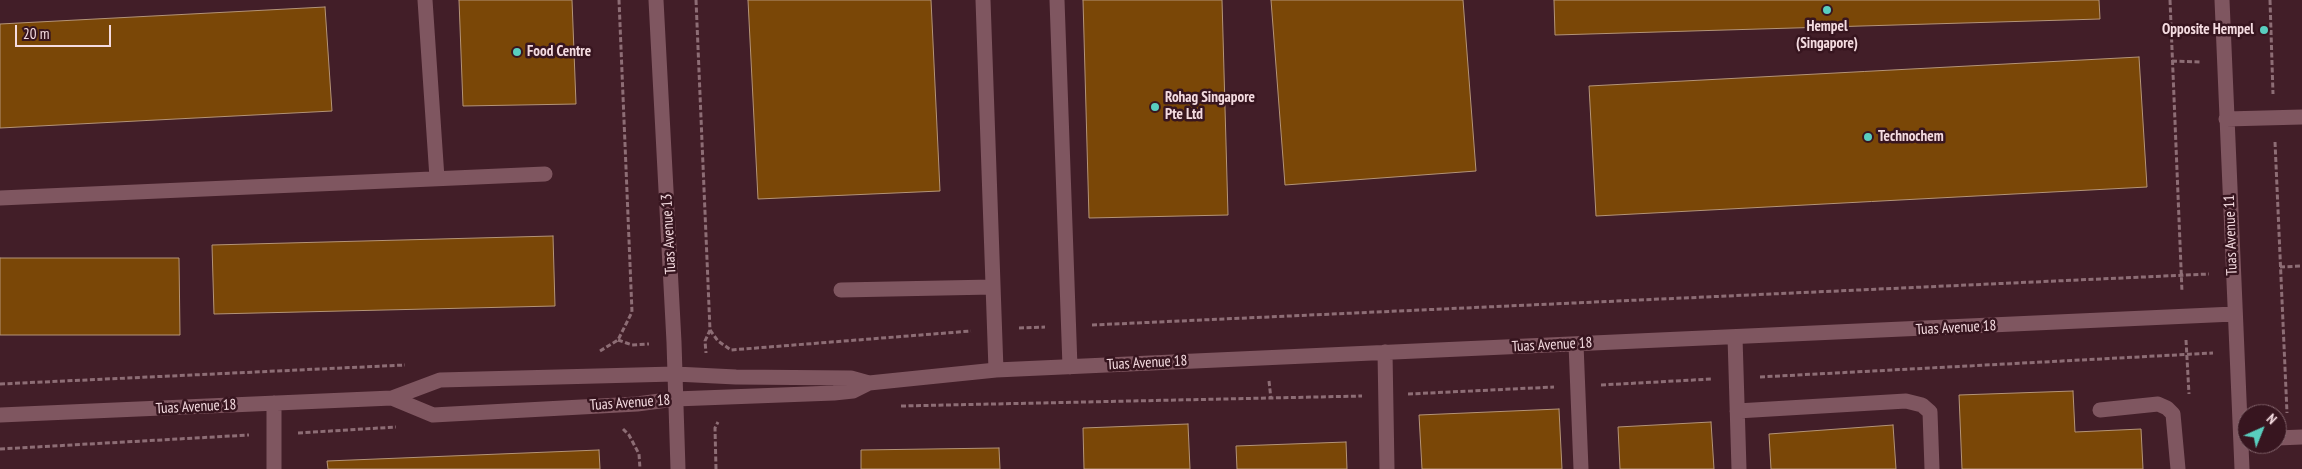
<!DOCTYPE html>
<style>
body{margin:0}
#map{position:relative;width:2302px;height:469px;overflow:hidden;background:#421e28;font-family:"PT Sans Narrow",sans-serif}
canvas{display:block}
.north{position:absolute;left:2237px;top:404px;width:50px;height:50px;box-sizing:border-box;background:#37151f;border:1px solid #83646c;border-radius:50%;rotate:44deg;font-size:14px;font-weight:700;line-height:20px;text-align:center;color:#f4dbe0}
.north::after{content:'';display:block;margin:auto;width:18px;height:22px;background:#59cebf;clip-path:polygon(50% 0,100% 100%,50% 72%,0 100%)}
.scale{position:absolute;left:15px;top:25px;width:96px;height:22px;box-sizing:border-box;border:2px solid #f4dbe0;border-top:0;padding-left:6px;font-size:15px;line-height:18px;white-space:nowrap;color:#f4dbe0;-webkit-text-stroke:4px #37151f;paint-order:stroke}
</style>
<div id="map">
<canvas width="2302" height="469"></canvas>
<div class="north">N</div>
<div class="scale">20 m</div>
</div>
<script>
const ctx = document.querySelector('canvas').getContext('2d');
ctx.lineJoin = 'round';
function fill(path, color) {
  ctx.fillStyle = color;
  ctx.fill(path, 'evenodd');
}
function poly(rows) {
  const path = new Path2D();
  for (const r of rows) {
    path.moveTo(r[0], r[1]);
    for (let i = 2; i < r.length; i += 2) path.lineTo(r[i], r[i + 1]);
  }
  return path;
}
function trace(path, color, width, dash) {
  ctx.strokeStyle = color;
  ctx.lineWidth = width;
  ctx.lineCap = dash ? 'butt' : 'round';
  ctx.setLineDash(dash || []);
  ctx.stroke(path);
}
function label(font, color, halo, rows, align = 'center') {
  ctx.font = font + ' "PT Sans Narrow",sans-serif';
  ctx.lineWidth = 5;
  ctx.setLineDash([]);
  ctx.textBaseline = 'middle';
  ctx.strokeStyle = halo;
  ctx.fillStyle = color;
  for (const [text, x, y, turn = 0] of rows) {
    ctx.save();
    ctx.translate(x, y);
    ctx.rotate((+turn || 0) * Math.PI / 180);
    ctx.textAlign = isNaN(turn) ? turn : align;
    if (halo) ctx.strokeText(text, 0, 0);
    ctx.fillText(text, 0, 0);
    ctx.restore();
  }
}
const building = poly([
 [459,0,572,0,576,104,463,106,459,0],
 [748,0,931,0,940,191,758,199,748,0],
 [1083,0,1222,0,1228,215,1089,218,1083,0],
 [1271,0,1463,0,1476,171,1285,185,1271,0],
 [1554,0,2099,0,2100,19,1555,35,1554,0],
 [325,7,332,111,0,128,0,24,325,7],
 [2139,57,2147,187,1596,216,1589,86,2139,57],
 [553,236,555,306,214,314,212,245,553,236],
 [0,258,179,258,180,335,0,335,0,258],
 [2073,391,2075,432,2141,429,2143,469,1962,469,1959,395,2073,391],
 [1559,409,1562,469,1422,469,1419,415,1559,409],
 [1711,422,1714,469,1620,469,1618,427,1711,422],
 [1188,424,1190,469,1084,469,1083,428,1188,424],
 [1893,425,1896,469,1771,469,1769,434,1893,425],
 [1346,442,1347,469,1237,469,1236,446,1346,442],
 [999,448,1000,469,861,469,861,450,999,448],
 [599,450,600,469,328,469,327,461,599,450]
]);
fill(building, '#7a4707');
trace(building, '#b49477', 1);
trace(poly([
 [696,0,710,330,705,341,706,353],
 [2170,0,2182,292],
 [2270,0,2273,94],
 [2172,61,2201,62],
 [2275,142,2287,413],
 [2280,267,2302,266],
 [1092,325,2209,274],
 [1019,328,1045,327],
 [710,330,718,341,731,350,971,331],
 [618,340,632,345,649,344],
 [2186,340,2189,394],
 [600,351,618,340,632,312,619,0],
 [1760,377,2213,353],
 [1269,381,1271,399],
 [0,384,405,365],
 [1601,385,1712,379],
 [1408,394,1554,387],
 [901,406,1362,396],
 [623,429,629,435,639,454,640,469],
 [298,433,396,427],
 [0,449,249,435],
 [716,469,715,428,718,422]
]), '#8d6d75', 3, [5, 2.5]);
trace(poly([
 [425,0,437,178],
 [656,0,674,342,678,469],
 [983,0,996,370],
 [1057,0,1070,367],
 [2222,0,2242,469],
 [2226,119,2302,117],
 [0,198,545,174],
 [841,290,993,287],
 [1735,337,1739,469],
 [1576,344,1581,469],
 [1385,352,1387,469],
 [392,398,433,415,637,404,675,399,834,393,853,391,869,383,996,370,2234,314],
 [2100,410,2158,404,2167,408,2173,414,2178,469],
 [1737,411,1906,401,1922,405,1930,412,1932,469],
 [0,415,392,398,440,380,675,374,736,377,851,378,869,383],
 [2277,438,2302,437],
 [274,469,274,403]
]), '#7f5660', 15);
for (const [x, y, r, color] of [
 [1827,10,5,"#59cebf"],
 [2264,30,5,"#59cebf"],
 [517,52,5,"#59cebf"],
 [1155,107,5,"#59cebf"],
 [1868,137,5,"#59cebf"]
]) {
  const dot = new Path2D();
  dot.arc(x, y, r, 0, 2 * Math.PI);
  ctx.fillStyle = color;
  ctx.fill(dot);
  trace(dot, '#37151f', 2);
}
label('bold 15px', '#f4dbe0', '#37151f', [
 ["Hempel",1827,27,"center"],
 ["(Singapore)",1827,44,"center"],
 ["Opposite Hempel",2254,30,"right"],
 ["Food Centre",527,52],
 ["Rohag Singapore",1165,98],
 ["Pte Ltd",1165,115],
 ["Technochem",1878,137]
], 'left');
label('15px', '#f4dbe0', '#37151f', [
 ["Tuas Avenue 13",669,234,-93],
 ["Tuas Avenue 11",2231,235,-92],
 ["Tuas Avenue 18",1956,328,-3],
 ["Tuas Avenue 18",1552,345,-3],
 ["Tuas Avenue 18",1147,363,-3],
 ["Tuas Avenue 18",630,403,-4],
 ["Tuas Avenue 18",196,407,-3]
]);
</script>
